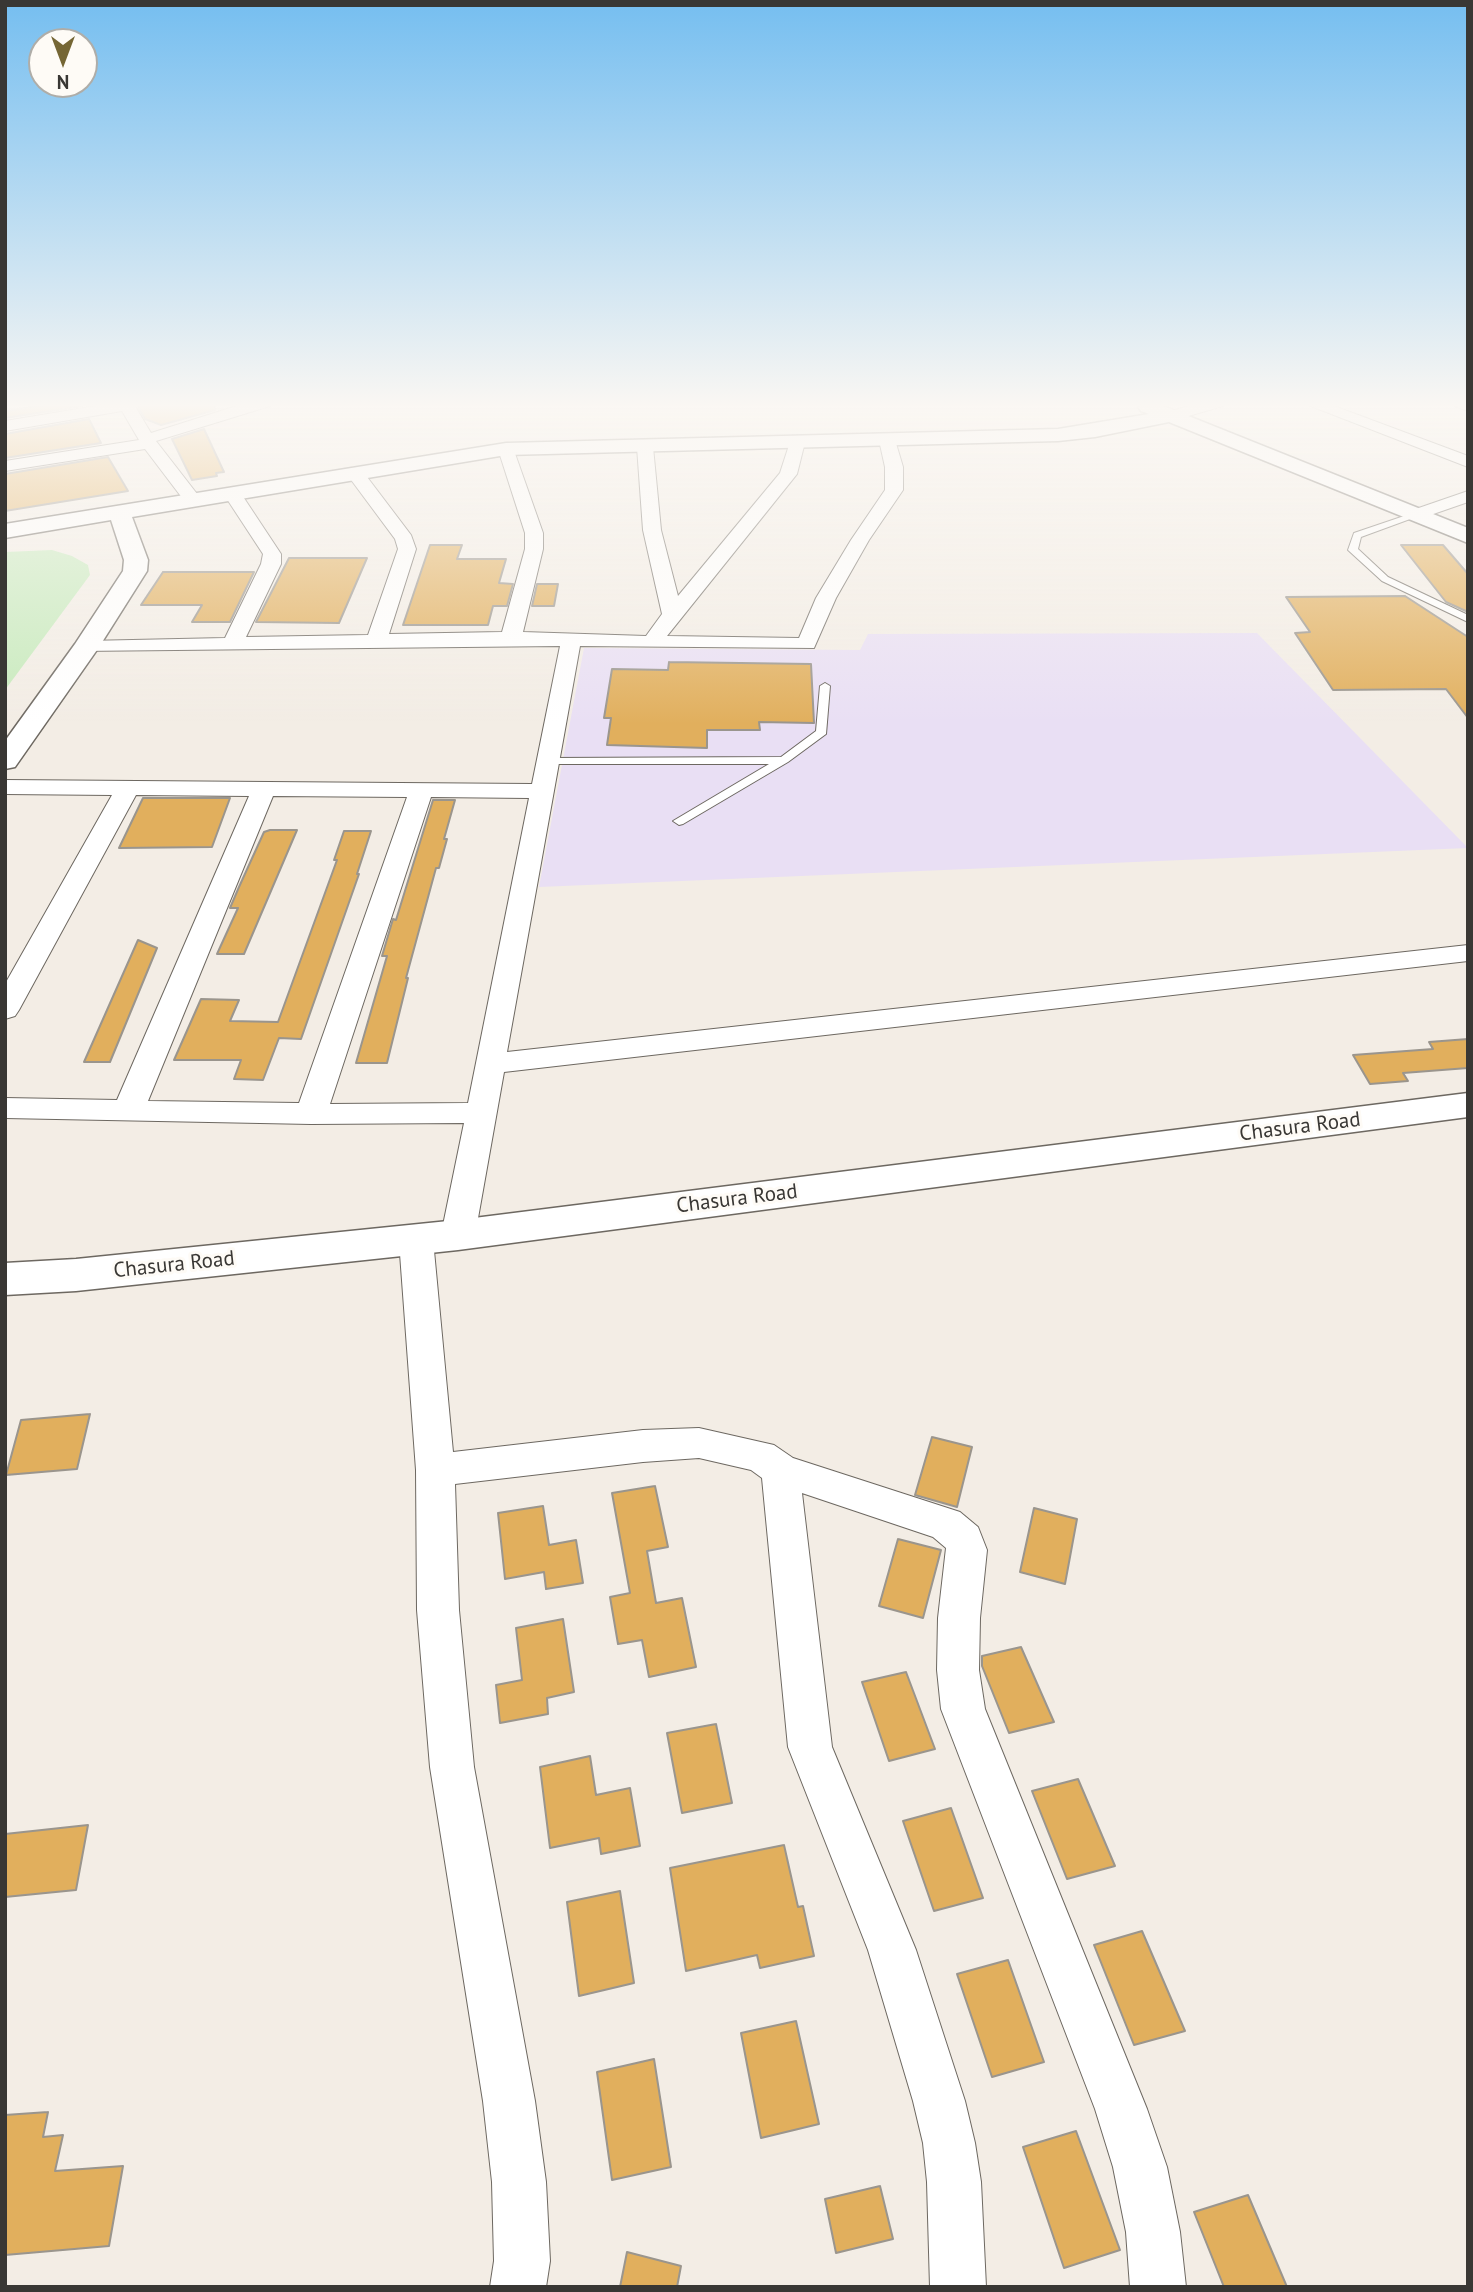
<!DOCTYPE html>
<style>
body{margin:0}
#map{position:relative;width:1473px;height:2292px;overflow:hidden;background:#f3ede5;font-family:"PT Sans",sans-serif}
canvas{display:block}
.frame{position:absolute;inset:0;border:7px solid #393734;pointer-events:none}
.north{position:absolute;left:28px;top:28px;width:70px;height:70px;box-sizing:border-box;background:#fefbf6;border:2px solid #afada8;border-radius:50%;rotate:180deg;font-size:19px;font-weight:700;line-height:28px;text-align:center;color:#393734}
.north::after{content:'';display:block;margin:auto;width:24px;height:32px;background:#756634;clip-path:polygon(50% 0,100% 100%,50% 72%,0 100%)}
</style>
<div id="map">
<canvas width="1473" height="2292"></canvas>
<div class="frame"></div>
<div class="north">N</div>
</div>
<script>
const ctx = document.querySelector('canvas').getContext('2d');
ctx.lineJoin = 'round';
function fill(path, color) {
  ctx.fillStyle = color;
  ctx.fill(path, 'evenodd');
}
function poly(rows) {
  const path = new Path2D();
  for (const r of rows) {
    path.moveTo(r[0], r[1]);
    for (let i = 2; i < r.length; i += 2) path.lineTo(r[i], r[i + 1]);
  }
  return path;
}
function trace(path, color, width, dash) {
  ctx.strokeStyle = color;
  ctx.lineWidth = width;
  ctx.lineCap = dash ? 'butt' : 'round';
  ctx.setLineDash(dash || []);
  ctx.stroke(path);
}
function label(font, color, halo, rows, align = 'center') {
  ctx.font = font + ' "PT Sans",sans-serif';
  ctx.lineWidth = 6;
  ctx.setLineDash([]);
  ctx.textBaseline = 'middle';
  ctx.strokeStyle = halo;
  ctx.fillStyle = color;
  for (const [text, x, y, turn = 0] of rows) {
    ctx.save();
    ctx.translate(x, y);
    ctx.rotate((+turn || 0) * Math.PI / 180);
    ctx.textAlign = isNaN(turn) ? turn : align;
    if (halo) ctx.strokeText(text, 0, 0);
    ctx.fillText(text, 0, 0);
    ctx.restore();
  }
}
fill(poly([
 [1257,633,1468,848,539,887,584,648,860,650,868,634]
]), '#e9dff4');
fill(poly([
 [52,550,72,556,88,565,90,575,5,690,5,552]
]), '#c7eabc');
const building = poly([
 [59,403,82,406,5,418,5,411,59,403],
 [136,403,214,403,215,410,161,425,145,419,136,403],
 [89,419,101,443,5,458,5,434,89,419],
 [204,429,224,472,216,473,217,476,192,480,172,439,204,429],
 [108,457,128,491,5,511,5,474,108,457],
 [430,545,462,545,457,559,506,559,499,583,513,584,507,606,493,606,488,625,403,625,430,545],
 [1401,545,1443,545,1468,574,1468,612,1446,602,1401,545],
 [289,558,367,558,339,623,256,622,289,558],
 [163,572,254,572,230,622,192,622,202,605,141,605,163,572],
 [537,584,558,584,554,606,532,606,537,584],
 [1405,596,1468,637,1468,718,1446,689,1333,690,1295,633,1310,632,1286,597,1405,596],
 [669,662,811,664,814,723,759,722,760,730,707,730,707,748,607,745,611,718,604,718,612,669,668,670,669,662],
 [143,798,230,798,212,847,119,848,143,798],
 [433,800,455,800,444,839,447,839,439,868,436,868,406,978,408,978,387,1063,356,1063,387,956,382,956,393,919,396,920,433,800],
 [270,830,297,830,244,954,217,954,238,908,230,908,239,887,264,832,270,830],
 [344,831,371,831,357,874,359,874,301,1039,279,1038,263,1080,234,1079,241,1060,174,1060,201,999,239,1000,230,1021,278,1022,337,860,334,860,344,831],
 [138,940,157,948,110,1062,84,1062,138,940],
 [1468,1039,1468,1068,1403,1073,1408,1081,1370,1084,1353,1055,1433,1049,1429,1042,1468,1039],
 [90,1414,77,1469,6,1475,21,1420,90,1414],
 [932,1437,972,1447,957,1507,915,1495,932,1437],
 [655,1486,668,1547,647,1551,656,1603,682,1598,696,1667,649,1677,642,1640,618,1644,610,1597,630,1593,612,1493,655,1486],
 [543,1506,549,1545,576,1540,583,1583,546,1589,544,1572,505,1579,498,1513,543,1506],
 [1034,1508,1077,1519,1065,1584,1020,1572,1034,1508],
 [898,1539,941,1550,923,1618,879,1606,898,1539],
 [563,1619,574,1692,547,1698,548,1714,500,1723,496,1685,522,1680,516,1628,563,1619],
 [1021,1647,1054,1722,1009,1733,982,1666,982,1656,1021,1647],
 [906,1672,935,1749,889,1761,862,1682,906,1672],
 [716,1724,732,1803,682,1813,667,1733,716,1724],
 [590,1756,596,1795,630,1788,640,1846,601,1854,599,1838,550,1848,540,1767,590,1756],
 [1078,1779,1115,1866,1067,1879,1032,1791,1078,1779],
 [951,1808,983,1898,934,1911,903,1821,951,1808],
 [88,1825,76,1890,5,1897,5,1834,88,1825],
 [784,1845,798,1907,803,1906,814,1956,760,1968,757,1955,686,1971,670,1868,784,1845],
 [620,1891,634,1983,579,1996,567,1902,620,1891],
 [1142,1931,1185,2031,1134,2045,1094,1945,1142,1931],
 [1008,1960,1044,2062,992,2077,957,1974,1008,1960],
 [796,2021,819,2124,761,2138,741,2033,796,2021],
 [654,2059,671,2167,612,2180,597,2072,654,2059],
 [48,2112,43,2137,63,2135,55,2171,123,2166,109,2246,5,2255,5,2115,48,2112],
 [1076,2131,1120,2250,1064,2268,1023,2147,1076,2131],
 [880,2186,893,2239,836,2253,825,2199,880,2186],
 [1248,2195,1287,2287,1224,2287,1194,2212,1248,2195],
 [627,2252,681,2266,677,2287,620,2287,627,2252]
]);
fill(building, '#e1af5d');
trace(building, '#9a958d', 2);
const service = poly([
 [1413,513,1421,515,1361,537,1358,549,1388,577,1468,615,1468,622,1382,581,1348,550,1354,533,1413,513],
 [825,683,830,686,826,734,788,762,683,824,679,825,673,821,769,764,549,764,543,761,549,758,781,757,816,731,820,686,825,683]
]);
const minor = poly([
 [114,403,133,403,151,433,246,403,272,403,270,406,156,441,201,499,198,503,186,503,145,449,5,471,5,461,139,440,122,411,5,431,5,421,114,403],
 [1198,403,1225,403,1223,406,1171,421,1163,416,1165,413,1198,403],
 [1303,403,1326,403,1468,456,1468,467,1303,403],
 [1453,403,1468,403,1468,411,1455,406,1453,403],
 [887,435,895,440,903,467,903,490,869,540,836,598,814,648,580,646,507,1052,1468,945,1468,961,504,1072,475,1235,470,1244,458,1247,446,1244,441,1235,464,1123,311,1124,5,1118,5,1098,117,1100,249,796,136,795,19,1010,15,1016,5,1019,5,984,112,795,5,794,5,780,532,784,560,646,79,651,76,647,79,643,86,641,225,638,261,564,263,554,223,493,226,489,238,489,281,554,281,564,246,637,368,635,398,549,395,539,346,473,355,468,361,469,411,535,416,549,389,634,502,632,525,549,525,533,498,449,506,444,512,445,543,533,543,549,523,632,646,636,662,614,643,530,637,447,639,443,651,443,653,447,661,530,678,596,780,473,791,439,803,439,805,442,797,474,667,636,799,638,816,598,851,540,885,490,885,467,879,440,887,435],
 [273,796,407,797,299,1103,148,1101,273,796],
 [431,797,529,798,468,1103,330,1104,431,797],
 [1468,491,1468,502,1416,520,1407,515,1410,511,1468,491],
 [416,1228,428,1231,433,1240,453,1452,643,1430,699,1428,774,1445,793,1458,960,1512,978,1527,987,1550,980,1618,979,1670,985,1709,1147,2109,1167,2167,1180,2232,1186,2287,1130,2287,1126,2232,1113,2167,1095,2109,941,1709,937,1670,938,1618,946,1548,933,1537,802,1493,832,1747,916,1950,965,2101,975,2143,981,2182,986,2287,930,2287,927,2182,923,2143,913,2101,868,1950,788,1747,762,1478,751,1470,699,1458,643,1462,455,1484,459,1610,474,1767,535,2101,546,2182,550,2261,546,2287,490,2287,494,2261,492,2182,483,2101,430,1767,417,1610,416,1470,399,1240,404,1231,416,1228]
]);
const tertiary = poly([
 [1141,403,1156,403,1468,528,1468,543,1169,422,1095,437,1058,441,506,455,132,517,148,560,147,571,99,647,15,767,5,769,5,741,75,644,123,571,124,560,111,520,5,538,5,524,506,443,1058,429,1149,414,1141,411,1138,407,1141,403],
 [1468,1093,1468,1117,458,1250,76,1291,5,1295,5,1263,76,1259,458,1220,1468,1093]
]);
trace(service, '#6d6861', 2);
trace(minor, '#6d6861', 2);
trace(tertiary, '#6d6861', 3);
fill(service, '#fff');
fill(minor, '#fff');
fill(tertiary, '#fff');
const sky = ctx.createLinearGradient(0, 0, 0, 724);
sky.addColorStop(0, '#75bef0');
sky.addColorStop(0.56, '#faf7f3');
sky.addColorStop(1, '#faf7f300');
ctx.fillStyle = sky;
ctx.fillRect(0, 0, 1473, 724);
label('21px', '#393734', '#fefbf6', [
 ["Chasura Road",1300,1127,-7],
 ["Chasura Road",737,1199,-7],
 ["Chasura Road",174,1265,-6]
]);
</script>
